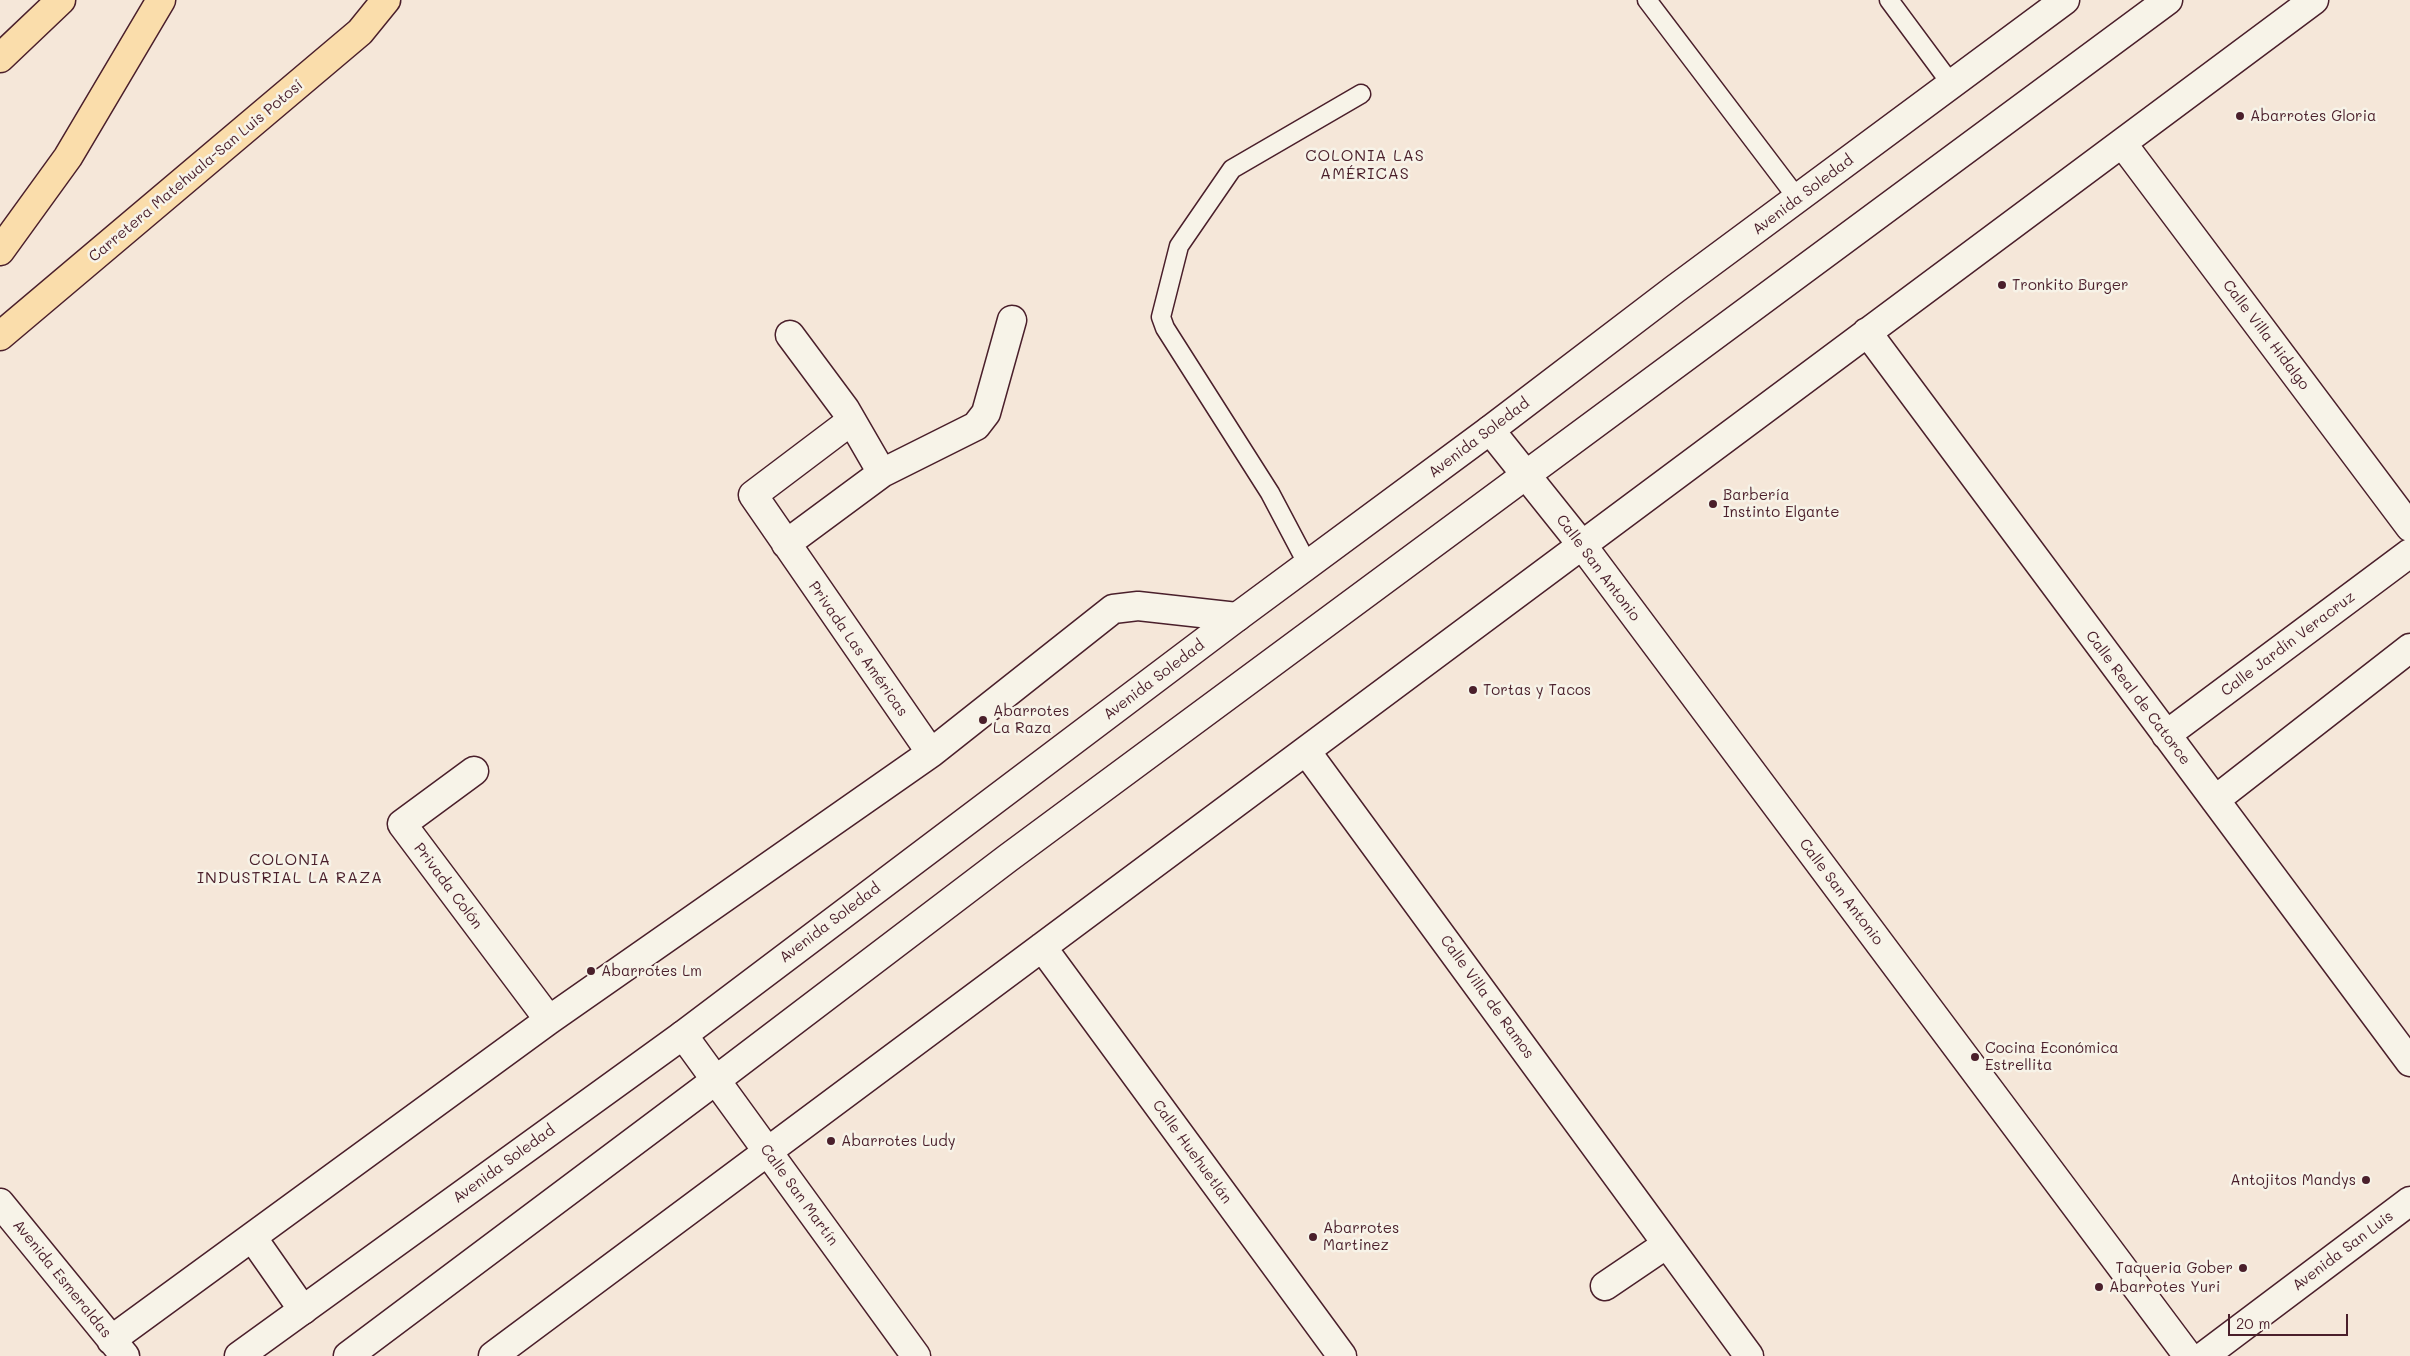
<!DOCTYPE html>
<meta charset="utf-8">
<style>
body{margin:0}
#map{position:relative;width:2410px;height:1356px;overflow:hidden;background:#f5e7d9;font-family:Mali,sans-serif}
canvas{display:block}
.scale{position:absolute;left:2228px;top:1314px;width:120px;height:22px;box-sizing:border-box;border:2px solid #4a1f2b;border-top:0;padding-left:6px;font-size:15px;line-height:18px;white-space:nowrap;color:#4a1f2b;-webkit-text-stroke:4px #f7f3e8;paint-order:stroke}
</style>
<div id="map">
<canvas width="2410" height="1356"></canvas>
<div class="scale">20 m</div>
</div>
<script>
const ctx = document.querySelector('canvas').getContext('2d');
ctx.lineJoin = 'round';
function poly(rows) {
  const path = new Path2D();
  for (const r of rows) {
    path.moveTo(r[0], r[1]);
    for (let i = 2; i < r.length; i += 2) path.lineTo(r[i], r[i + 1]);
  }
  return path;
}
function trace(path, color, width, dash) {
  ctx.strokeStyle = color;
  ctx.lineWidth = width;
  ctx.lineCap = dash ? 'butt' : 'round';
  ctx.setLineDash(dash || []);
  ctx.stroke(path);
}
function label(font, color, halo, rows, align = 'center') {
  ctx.font = font + ' Mali,sans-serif';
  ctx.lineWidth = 5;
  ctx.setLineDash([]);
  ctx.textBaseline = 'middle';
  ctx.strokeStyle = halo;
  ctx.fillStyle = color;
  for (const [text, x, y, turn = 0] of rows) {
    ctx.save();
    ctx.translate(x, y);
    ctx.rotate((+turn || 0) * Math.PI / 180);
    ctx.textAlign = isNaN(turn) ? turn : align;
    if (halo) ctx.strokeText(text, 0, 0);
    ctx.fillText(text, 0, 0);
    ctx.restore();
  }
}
const lane = poly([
 [1647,0,1798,199],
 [1889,0,1952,85],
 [1308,565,1270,493,1165,328,1161,317,1179,246,1232,169,1361,94]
]);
const street = poly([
 [2122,143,2410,527],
 [1867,332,2410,1062],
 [851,421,753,495,931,753],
 [1490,430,1582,545,2188,1356],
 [882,473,976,426,986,413,1012,320],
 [786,544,882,473,845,409,790,335],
 [2166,735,2410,553],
 [1306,751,1749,1356],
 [474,771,402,824,549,1020],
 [2215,800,2410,648],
 [1042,947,1342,1356],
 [683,1035,916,1356],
 [0,1203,125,1356],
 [252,1237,303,1310],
 [1605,1286,1667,1244],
 [111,1340,549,1020,931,753,1113,609,1138,606,1237,617],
 [493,1356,2314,0],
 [2204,1356,2410,1201]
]);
const secondary = poly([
 [239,1356,683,1035,1237,617,1490,430,1675,289,2065,0],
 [348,1356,716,1080,1008,858,2168,0]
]);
const primary = poly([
 [0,336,360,32,386,0]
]);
const highway = poly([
 [0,58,61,0],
 [0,251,68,157,161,0]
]);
trace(lane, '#4a1f2b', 21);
trace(street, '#4a1f2b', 31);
trace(secondary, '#4a1f2b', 31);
trace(primary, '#4a1f2b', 31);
trace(highway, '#4a1f2b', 31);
trace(lane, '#f7f3e8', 18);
trace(street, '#f7f3e8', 28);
trace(secondary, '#f7f3e8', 28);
trace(primary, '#faddab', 28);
trace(highway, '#faddab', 28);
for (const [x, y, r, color] of [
 [2240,116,5,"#4a1f2b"],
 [2002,285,5,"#4a1f2b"],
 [1713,504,5,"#4a1f2b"],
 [1473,690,5,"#4a1f2b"],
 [983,720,5,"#4a1f2b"],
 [591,971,5,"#4a1f2b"],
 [1975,1057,5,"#4a1f2b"],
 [831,1141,5,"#4a1f2b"],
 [2366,1180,5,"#4a1f2b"],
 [1313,1237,5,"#4a1f2b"],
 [2243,1268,5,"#4a1f2b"],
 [2099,1287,5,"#4a1f2b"]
]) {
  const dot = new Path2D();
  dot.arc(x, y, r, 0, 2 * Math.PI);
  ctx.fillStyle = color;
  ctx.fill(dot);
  trace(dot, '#f7f3e8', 2);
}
label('15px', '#4a1f2b', '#f7f3e8', [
 ["Abarrotes Gloria",2250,116],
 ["Tronkito Burger",2012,285],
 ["Barbería",1723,495],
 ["Instinto Elgante",1723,512],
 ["Tortas y Tacos",1483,690],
 ["Abarrotes",993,711],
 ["La Raza",993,728],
 ["Abarrotes Lm",601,971],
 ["Cocina Económica",1985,1048],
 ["Estrellita",1985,1065],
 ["Abarrotes Ludy",841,1141],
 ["Antojitos Mandys",2356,1180,"right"],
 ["Abarrotes",1323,1228],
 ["Martinez",1323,1245],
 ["Taqueria Gober",2233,1268,"right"],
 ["Abarrotes Yuri",2109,1287]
], 'left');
label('15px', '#4a1f2b', '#f7f3e8', [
 ["Carretera Matehuala-San Luis Potosí",196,171,-40],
 ["Avenida Soledad",1803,195,-37],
 ["Calle Villa Hidalgo",2266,335,53],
 ["Avenida Soledad",1479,438,-37],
 ["Calle San Antonio",1598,568,53],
 ["Calle Jardín Veracruz",2288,644,-37],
 ["Privada Las Américas",858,649,55],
 ["Avenida Soledad",1154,680,-37],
 ["Calle Real de Catorce",2138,698,53],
 ["Privada Colón",448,886,53],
 ["Calle San Antonio",1841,892,53],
 ["Avenida Soledad",830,923,-37],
 ["Calle Villa de Ramos",1487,997,54],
 ["Calle Huehuetlán",1192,1152,54],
 ["Avenida Soledad",504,1164,-36],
 ["Calle San Martín",799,1195,54],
 ["Avenida San Luis",2343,1251,-37],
 ["Avenida Esmeraldas",62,1279,51]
]);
ctx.letterSpacing = '1px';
label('16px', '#4a1f2b', '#f7f3e8', [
 ["COLONIA LAS",1365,156],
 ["AMÉRICAS",1365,174],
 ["COLONIA",290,860],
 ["INDUSTRIAL LA RAZA",290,878]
]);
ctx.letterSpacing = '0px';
</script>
